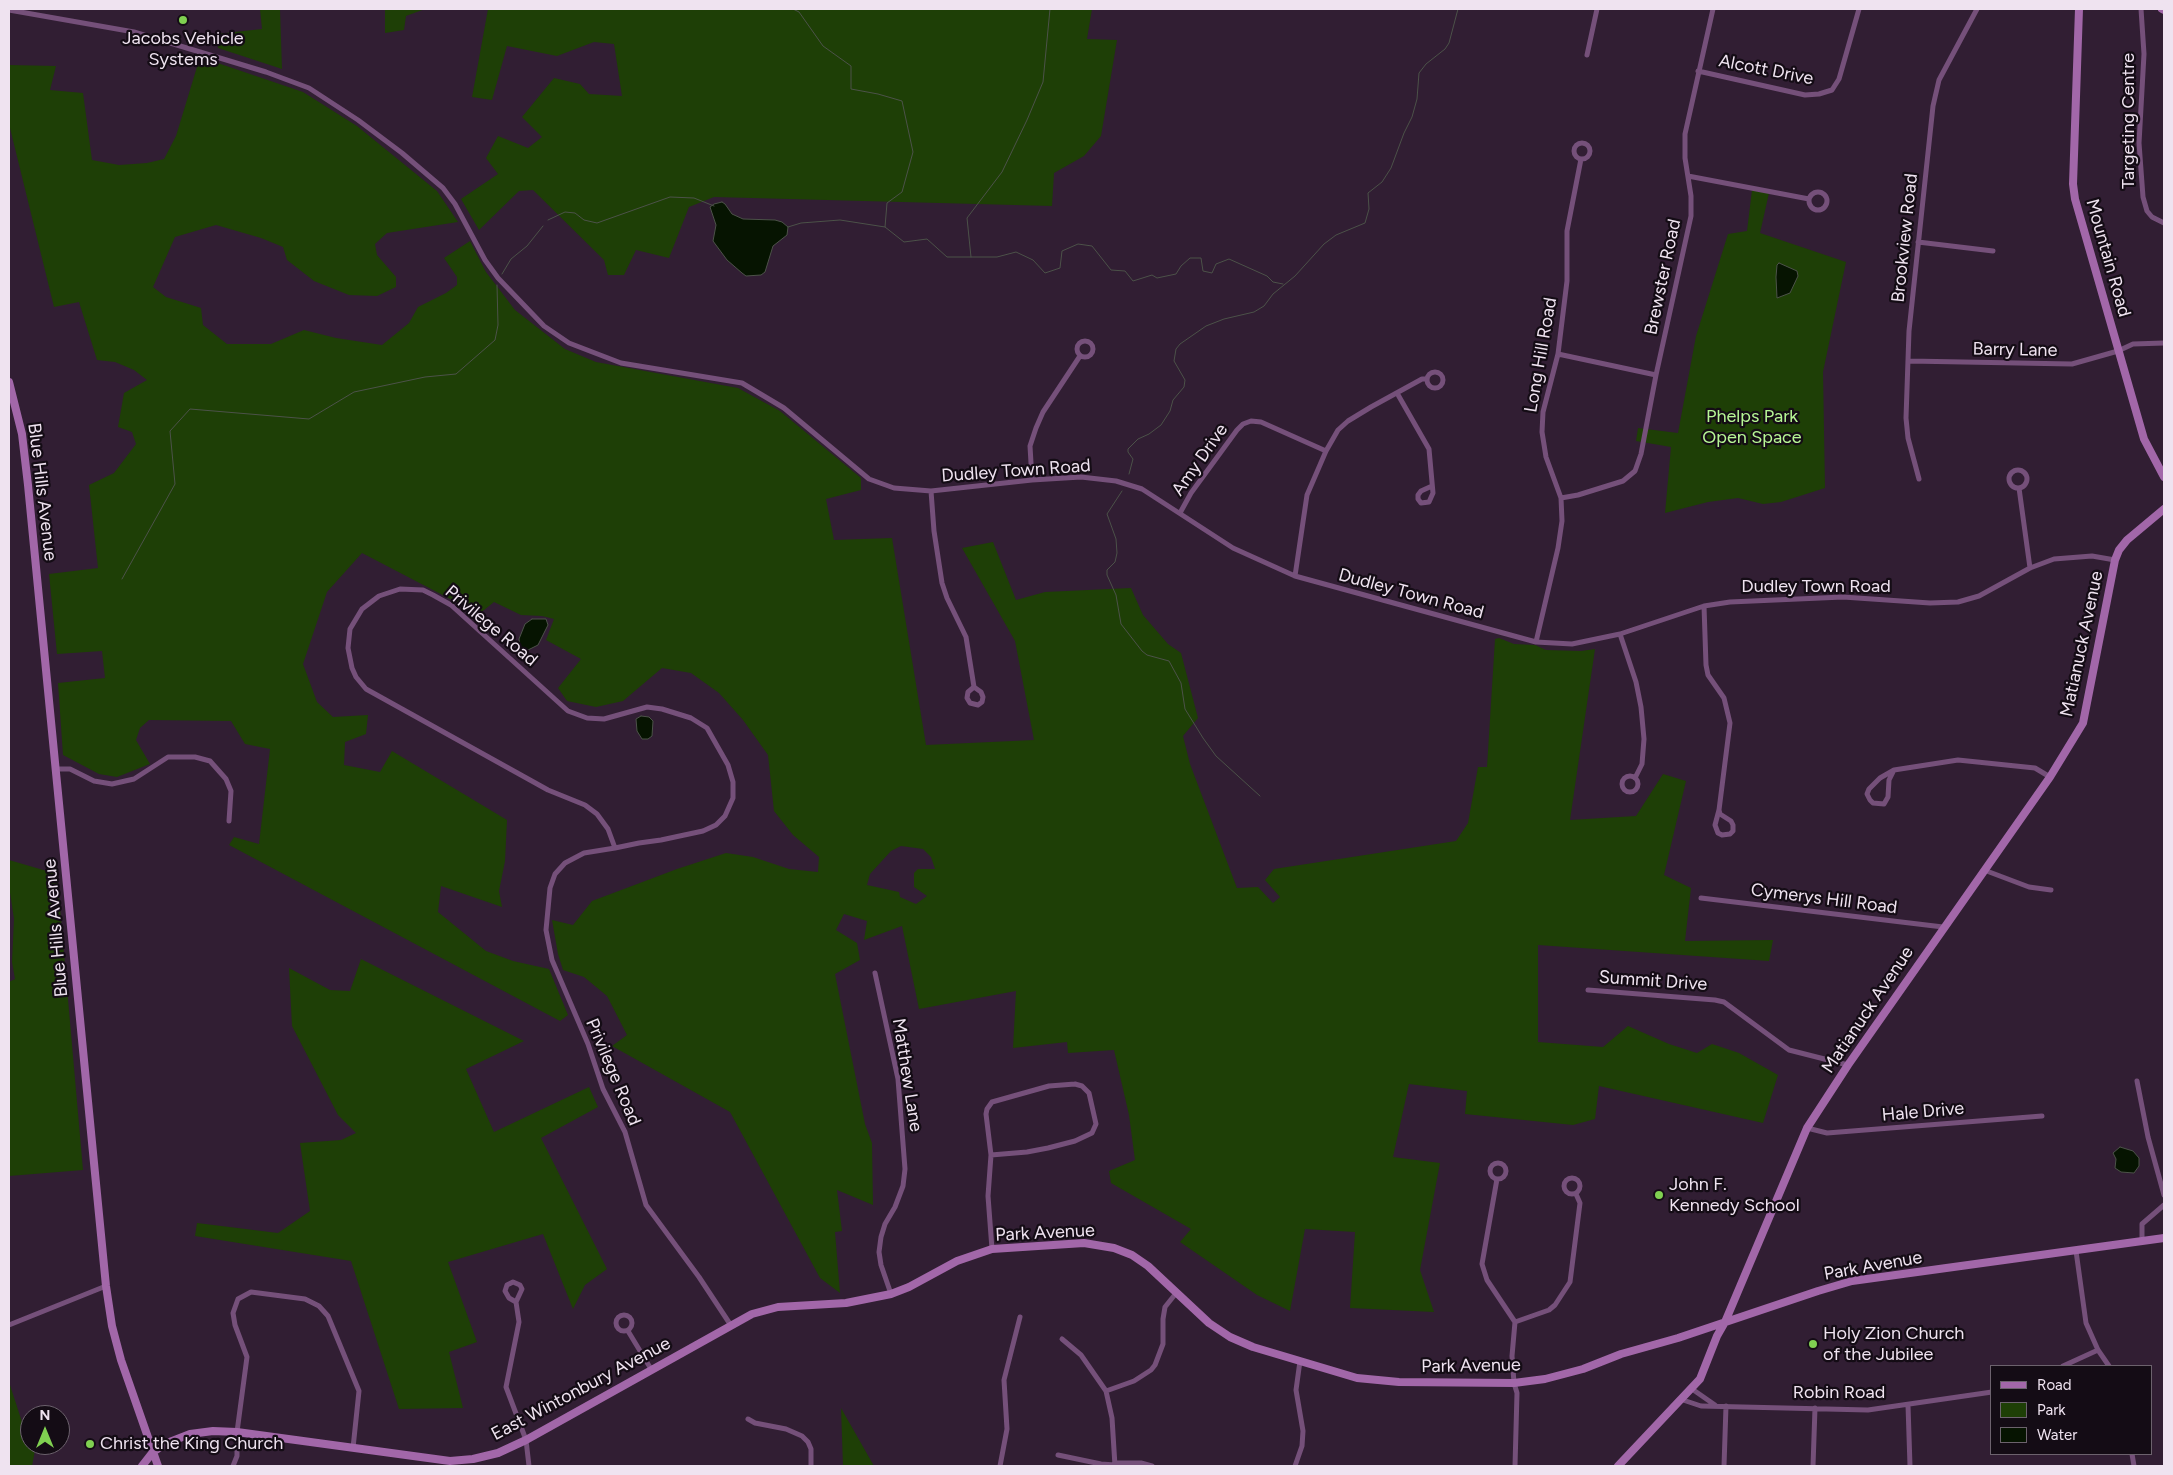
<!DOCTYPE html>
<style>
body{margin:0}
#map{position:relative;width:2173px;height:1475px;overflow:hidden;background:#311e33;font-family:Figtree,sans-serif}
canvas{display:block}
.frame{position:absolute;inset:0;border:10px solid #efe3f0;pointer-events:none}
.legend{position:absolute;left:1990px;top:1365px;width:162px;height:90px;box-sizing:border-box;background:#140c15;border:1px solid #6c626d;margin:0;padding:6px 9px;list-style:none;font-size:15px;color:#efe3f0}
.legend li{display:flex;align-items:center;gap:10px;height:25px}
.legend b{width:25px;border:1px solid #6c626d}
.north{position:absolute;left:20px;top:1405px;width:50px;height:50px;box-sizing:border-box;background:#140c15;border:1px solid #6c626d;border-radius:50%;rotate:0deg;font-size:14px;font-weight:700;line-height:20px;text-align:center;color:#efe3f0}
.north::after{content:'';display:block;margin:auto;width:18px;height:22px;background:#80d051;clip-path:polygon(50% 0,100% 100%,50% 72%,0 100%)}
</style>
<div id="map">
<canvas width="2173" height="1475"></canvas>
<div class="frame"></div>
<ul class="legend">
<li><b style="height:6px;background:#a267a9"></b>Road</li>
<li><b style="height:14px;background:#1e3f06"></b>Park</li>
<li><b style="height:14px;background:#061401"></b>Water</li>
</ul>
<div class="north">N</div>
</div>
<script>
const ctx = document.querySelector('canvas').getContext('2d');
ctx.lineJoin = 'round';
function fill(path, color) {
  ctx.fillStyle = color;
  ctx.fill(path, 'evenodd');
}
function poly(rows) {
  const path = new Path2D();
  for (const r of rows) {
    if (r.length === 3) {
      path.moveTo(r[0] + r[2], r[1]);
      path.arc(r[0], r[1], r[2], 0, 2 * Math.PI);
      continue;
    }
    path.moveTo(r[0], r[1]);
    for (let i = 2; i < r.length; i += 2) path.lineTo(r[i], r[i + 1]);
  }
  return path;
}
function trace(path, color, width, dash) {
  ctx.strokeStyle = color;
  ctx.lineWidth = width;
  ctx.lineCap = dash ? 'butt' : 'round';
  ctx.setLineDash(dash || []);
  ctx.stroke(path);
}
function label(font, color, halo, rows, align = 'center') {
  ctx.font = font + ' Figtree,sans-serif';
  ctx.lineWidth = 4.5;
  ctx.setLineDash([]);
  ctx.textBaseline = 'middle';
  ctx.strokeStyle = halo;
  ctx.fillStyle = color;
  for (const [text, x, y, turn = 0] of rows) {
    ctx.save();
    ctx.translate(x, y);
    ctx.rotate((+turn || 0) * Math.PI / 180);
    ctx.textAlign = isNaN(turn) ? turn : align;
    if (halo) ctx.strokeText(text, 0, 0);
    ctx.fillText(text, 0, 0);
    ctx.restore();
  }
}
fill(poly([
 [260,9,280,9,282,69,218,48,216,34,262,29],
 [385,9,425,9,406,16,404,30,385,33],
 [488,9,1092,9,1087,39,1117,40,1101,136,1084,156,1054,173,1052,206,714,197,689,207,669,258,636,250,624,275,608,275,604,260,533,190,519,191,479,230,461,199,498,174,486,158,498,136,528,148,542,137,522,117,554,78,580,84,589,94,622,96,614,44,594,42,557,56,507,46,492,100,472,97],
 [200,57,303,92,357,126,437,191,458,222,387,233,375,244,377,255,396,277,396,287,377,296,349,295,314,281,287,260,283,247,261,238,216,225,175,237,153,287,166,297,201,308,203,325,227,344,271,344,304,330,336,338,382,345,409,323,418,307,446,293,457,285,457,277,444,258,470,241,486,272,515,310,565,349,596,362,738,388,780,411,861,478,861,490,826,499,834,540,892,538,926,745,1034,740,1015,641,962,548,993,542,1016,600,1045,592,1131,588,1143,615,1168,644,1181,653,1198,718,1183,736,1190,764,1237,888,1258,887,1273,903,1280,897,1265,880,1274,869,1456,841,1468,823,1478,767,1487,767,1495,639,1499,638,1514,644,1535,645,1546,650,1581,651,1595,649,1570,820,1636,816,1663,774,1686,781,1664,875,1691,888,1685,941,1773,940,1769,961,1538,945,1538,1042,1603,1047,1628,1026,1669,1044,1697,1053,1712,1044,1739,1053,1778,1075,1763,1123,1599,1086,1595,1119,1573,1125,1465,1114,1467,1091,1409,1084,1393,1157,1440,1163,1420,1270,1434,1312,1350,1308,1355,1232,1305,1229,1290,1311,1257,1295,1180,1242,1191,1229,1111,1183,1109,1171,1135,1160,1129,1115,1114,1050,1068,1053,1067,1042,1013,1048,1016,991,919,1009,902,926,864,940,867,921,844,914,836,930,857,943,860,960,835,974,865,1124,872,1143,873,1205,837,1190,842,1231,835,1232,840,1293,820,1278,730,1112,612,1046,627,1035,607,996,584,977,563,970,558,954,552,920,573,925,592,901,677,869,726,853,753,857,789,869,818,872,819,857,793,835,774,811,768,755,743,720,719,693,691,673,662,668,623,701,596,707,567,701,558,688,581,659,546,640,554,619,542,616,521,615,494,602,479,614,362,553,327,592,303,664,317,702,333,717,368,715,366,734,345,742,344,765,380,772,392,751,507,820,505,861,499,891,502,907,441,886,438,912,486,951,513,961,549,969,568,1015,560,1021,229,845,234,837,259,844,270,749,245,744,231,721,149,720,140,728,136,740,150,764,117,777,99,774,63,755,58,683,105,678,102,651,57,654,49,574,98,568,89,485,114,473,136,444,132,432,118,427,124,393,147,380,134,370,115,362,97,360,79,302,54,307,9,124,9,65,56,66,50,90,83,93,92,160,119,165,147,163,164,159,176,136],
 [901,846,923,849,931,857,935,869,918,869,914,873,914,887,927,896,916,904,900,897,899,892,867,885,870,874,891,851],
 [1752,190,1769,193,1760,233,1846,262,1823,372,1825,488,1781,502,1763,504,1738,498,1708,502,1665,513,1671,447,1636,441,1638,428,1678,433,1696,336,1728,234,1747,231],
 [9,860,57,874,83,1170,9,1176,9,982,15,979,12,962,14,919,9,886],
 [361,959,524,1041,466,1069,494,1132,589,1087,598,1107,541,1138,607,1269,585,1285,573,1309,543,1234,448,1262,477,1342,449,1352,463,1408,399,1409,351,1261,195,1236,197,1223,278,1233,310,1211,300,1143,341,1140,356,1133,338,1115,292,1026,289,968,330,990,350,991],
 [9,1382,23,1425,30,1436,30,1445,36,1445,32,1466,9,1466],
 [841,1408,874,1466,843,1466]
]), '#1e3f06');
const water = poly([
 [722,202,725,204,732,214,743,219,775,220,782,222,788,227,787,235,773,246,765,272,761,275,746,276,742,273,727,260,713,241,716,225,710,207,714,204,722,202],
 [1779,263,1797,271,1798,276,1790,293,1777,298,1776,277,1777,265,1779,263],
 [532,619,546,619,548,625,538,645,528,650,520,647,519,639,525,624,532,619],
 [641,716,649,717,653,721,652,736,648,739,642,739,637,731,636,719,641,716],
 [2120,1147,2133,1151,2139,1158,2139,1166,2134,1173,2121,1172,2115,1168,2116,1159,2113,1153,2120,1147]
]);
fill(water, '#061401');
trace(water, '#4c5249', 1);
trace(poly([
 [793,9,799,12,823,46,851,66,851,89,878,94,902,101,913,152,902,192,887,203,885,227,904,242,927,239,947,257,997,257,1016,252,1033,260,1045,273,1060,268,1062,251,1078,244,1092,246,1111,270,1125,271,1133,281,1152,275,1157,278,1176,274,1181,266,1190,258,1201,258,1203,271,1212,273,1216,264,1229,259,1267,276,1273,282,1283,284],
 [548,220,565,212,575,213,584,220,597,223,670,197,694,198,714,206],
 [788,227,801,223,840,220,885,227],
 [971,257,967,218,1002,172,1027,120,1043,82,1050,9],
 [502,274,511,259,527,246,543,226],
 [1129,474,1133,459,1128,452,1128,449,1138,439,1149,434,1161,425,1170,411,1173,400,1184,387,1185,380,1174,361,1176,349,1180,344,1206,326,1224,319,1254,312,1264,306,1273,294,1295,276,1324,244,1336,235,1365,223,1369,209,1368,193,1382,182,1391,168,1404,133,1412,117,1417,99,1419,73,1426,64,1445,49,1449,43,1458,9],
 [1122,491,1107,514,1116,539,1117,553,1115,562,1107,570,1107,575,1116,595,1121,624,1142,651,1147,655,1169,661,1181,683,1185,709,1203,738,1216,756,1260,796],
 [122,579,175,484,170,431,190,409,309,419,354,392,425,377,456,374,495,340,498,325,497,285]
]), '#4c5249', 1);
trace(poly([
 [2141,9,2144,54,2139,143,2143,197,2147,211,2152,217,2164,223],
 [9,10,134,32,266,72,309,88,358,120,402,153,443,188,455,204,485,260,498,278,544,326,569,343,621,363,742,383,784,408,869,479,894,488,931,491,1032,480,1081,477,1116,481,1142,489,1233,548,1295,576,1536,642,1572,644,1620,634,1704,606,1730,602,1843,597,1930,603,1958,602,1979,596,2030,568,2054,559,2092,556,2115,560],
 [1587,55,1597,9],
 [1698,71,1805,95,1819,94,1832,90,1839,79,1859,9],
 [1582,151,8],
 [1688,176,1809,199],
 [1818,201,9],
 [1918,242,1993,251],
 [1085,349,8],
 [1558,354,1656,375],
 [1909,361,2072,364,2118,351,2133,344,2164,343],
 [1435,380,8],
 [1397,393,1429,449,1433,493,1429,502,1421,503,1418,499,1418,495,1421,491,1432,486],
 [2018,479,9],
 [1919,479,1908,438,1906,418,1909,331,1933,106,1939,80,1977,9],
 [1032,480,1030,446,1036,428,1043,412,1080,356],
 [2019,488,2030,568],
 [931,491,934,531,942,583,947,598,966,637,974,687,981,692,983,697,982,702,978,705,970,703,967,698,968,692,974,687],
 [1561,498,1578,495,1623,481,1635,471,1641,454,1656,375,1691,216,1691,196,1685,158,1685,134,1713,9],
 [1180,513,1191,493,1237,430,1243,424,1251,421,1261,422,1326,451],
 [1295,576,1307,495,1326,451,1338,430,1348,421,1371,407,1422,379,1427,379],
 [1704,606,1706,665,1708,675,1724,698,1730,723,1719,810,1715,825,1718,833,1722,835,1730,834,1733,831,1733,825,1731,821,1720,814,1719,810],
 [1620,634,1636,682,1641,707,1644,739,1642,764,1635,778],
 [1536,642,1558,548,1562,521,1561,498,1546,457,1542,432,1543,412,1558,354,1567,281,1567,231,1581,159],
 [56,769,70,769,94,781,112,784,134,779,168,757,195,757,210,761,226,779,231,791,229,821],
 [1894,770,1889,780,1888,797,1884,804,1873,803,1870,800,1867,794,1869,789,1880,778,1894,770,1958,760,2035,768,2050,777],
 [1630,784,8],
 [615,848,608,829,597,814,585,805,548,790,366,689,356,677,352,668,348,648,350,629,362,609,379,596,400,589,423,590,433,595,451,605,568,711,587,718,604,719,647,707,662,709,691,718,707,728,728,765,733,782,733,798,725,816,716,825,703,831,661,840,639,843,615,848,584,853,565,863,555,874,550,888,546,930,552,960,588,1044,603,1089,625,1132,646,1205,699,1277,730,1324],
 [1984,870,2029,887,2051,890],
 [1701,898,1943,927],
 [875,973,898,1079,905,1169,903,1186,895,1207,885,1224,881,1237,879,1252,881,1265,891,1294],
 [1588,990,1715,1000,1724,1002,1789,1050,1848,1065],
 [2137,1081,2148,1137,2164,1195],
 [1075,1084,1082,1086,1089,1093,1096,1124,1092,1133,1075,1141,1048,1148,1027,1152,991,1155,986,1114,987,1109,992,1102,1049,1086,1075,1084],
 [1807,1128,1827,1133,2042,1116],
 [991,1155,988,1196,992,1249],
 [1498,1171,8],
 [1572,1186,8],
 [1497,1179,1482,1264,1487,1280,1515,1322,1512,1356,1514,1383,1517,1393,1515,1466],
 [2142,1241,2142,1224,2164,1205],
 [2076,1251,2086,1323,2098,1350,2109,1366],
 [516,1302,509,1298,505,1291,507,1285,513,1282,520,1285,522,1289,516,1302,519,1322,506,1387,526,1440,529,1466],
 [624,1323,8],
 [1515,1322,1549,1310,1555,1305,1570,1282,1580,1203,1576,1194],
 [9,1325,106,1286],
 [628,1331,651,1369],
 [1062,1339,1081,1355,1106,1391,1112,1418,1115,1466],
 [2063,1366,2098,1350],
 [1692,1389,1715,1405],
 [1106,1391,1134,1381,1151,1370,1155,1365,1163,1344,1163,1319,1165,1307,1177,1292],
 [1683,1400,1701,1406,1868,1410,1992,1392],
 [1908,1405,1910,1466],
 [748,1419,755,1423,786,1429,802,1436,808,1442,811,1449,811,1466],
 [2132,1454,2134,1466],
 [1058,1455,1101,1464,1115,1465],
 [1115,1463,1141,1463,1152,1466],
 [233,1466,237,1456,237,1432,247,1357,235,1325,233,1313,238,1299,251,1292,305,1299,319,1306,328,1316,359,1391,353,1448],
 [1000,1466,1007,1429,1004,1380,1020,1317],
 [1295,1466,1302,1446,1303,1431,1296,1390,1300,1361],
 [1724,1466,1726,1406],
 [1813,1466,1815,1408]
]), '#75507a', 5);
trace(poly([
 [2079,9,2073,184,2075,199,2144,439,2164,477],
 [2162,9,2164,10],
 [9,382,22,434,28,485,106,1286,112,1326,121,1360,158,1466],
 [142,1466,153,1452,167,1443,190,1434,213,1431,237,1432,450,1461,473,1459,498,1453,526,1440,752,1314,778,1307,846,1303,891,1294,909,1287,957,1261,992,1249,1084,1243,1114,1248,1132,1255,1148,1266,1209,1323,1230,1337,1253,1347,1357,1378,1399,1382,1514,1383,1545,1379,1583,1369,1621,1354,1678,1338,1818,1291,1852,1281,2164,1238],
 [1618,1466,1700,1379,1717,1336,1725,1322,1807,1128,1848,1065,2050,777,2083,723,2115,560,2119,550,2127,540,2164,509]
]), '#a267a9', 8);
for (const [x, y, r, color] of [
 [183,20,5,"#80d051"],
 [1659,1195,5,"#80d051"],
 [1813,1344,5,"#80d051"],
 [90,1444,5,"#80d051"]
]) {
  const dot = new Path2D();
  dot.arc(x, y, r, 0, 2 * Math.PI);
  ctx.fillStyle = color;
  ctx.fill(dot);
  trace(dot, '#140c15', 2);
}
label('18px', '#efe3f0', '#140c15', [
 ["Jacobs Vehicle",183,39,"center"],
 ["Systems",183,60,"center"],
 ["John F.",1669,1185],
 ["Kennedy School",1669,1206],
 ["Holy Zion Church",1823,1334],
 ["of the Jubilee",1823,1355],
 ["Christ the King Church",100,1444]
], 'left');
label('18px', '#efe3f0', '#140c15', [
 ["Alcott Drive",1766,70,11],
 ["Targeting Centre",2129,121,-90],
 ["Brookview Road",1905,238,-84],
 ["Mountain Road",2108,258,74],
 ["Brewster Road",1663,277,-78],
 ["Barry Lane",2015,350,1],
 ["Long Hill Road",1541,355,-80],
 ["Amy Drive",1200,460,-55],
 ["Dudley Town Road",1016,471,-4],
 ["Blue Hills Avenue",42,492,83],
 ["Dudley Town Road",1816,587],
 ["Dudley Town Road",1411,594,15],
 ["Privilege Road",491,626,40],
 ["Matianuck Avenue",2082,644,-78],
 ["Cymerys Hill Road",1824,899,7],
 ["Blue Hills Avenue",56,928,-95],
 ["Summit Drive",1653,981,4],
 ["Matianuck Avenue",1868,1010,-56],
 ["Privilege Road",613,1072,67],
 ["Matthew Lane",907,1075,81],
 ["Hale Drive",1923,1112,-5],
 ["Park Avenue",1045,1233,-3],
 ["Park Avenue",1873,1266,-10],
 ["Park Avenue",1471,1366,-1],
 ["East Wintonbury Avenue",581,1389,-28],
 ["Robin Road",1839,1393]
]);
label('18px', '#b7f795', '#140c15', [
 ["Phelps Park",1752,417],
 ["Open Space",1752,438]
]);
</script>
